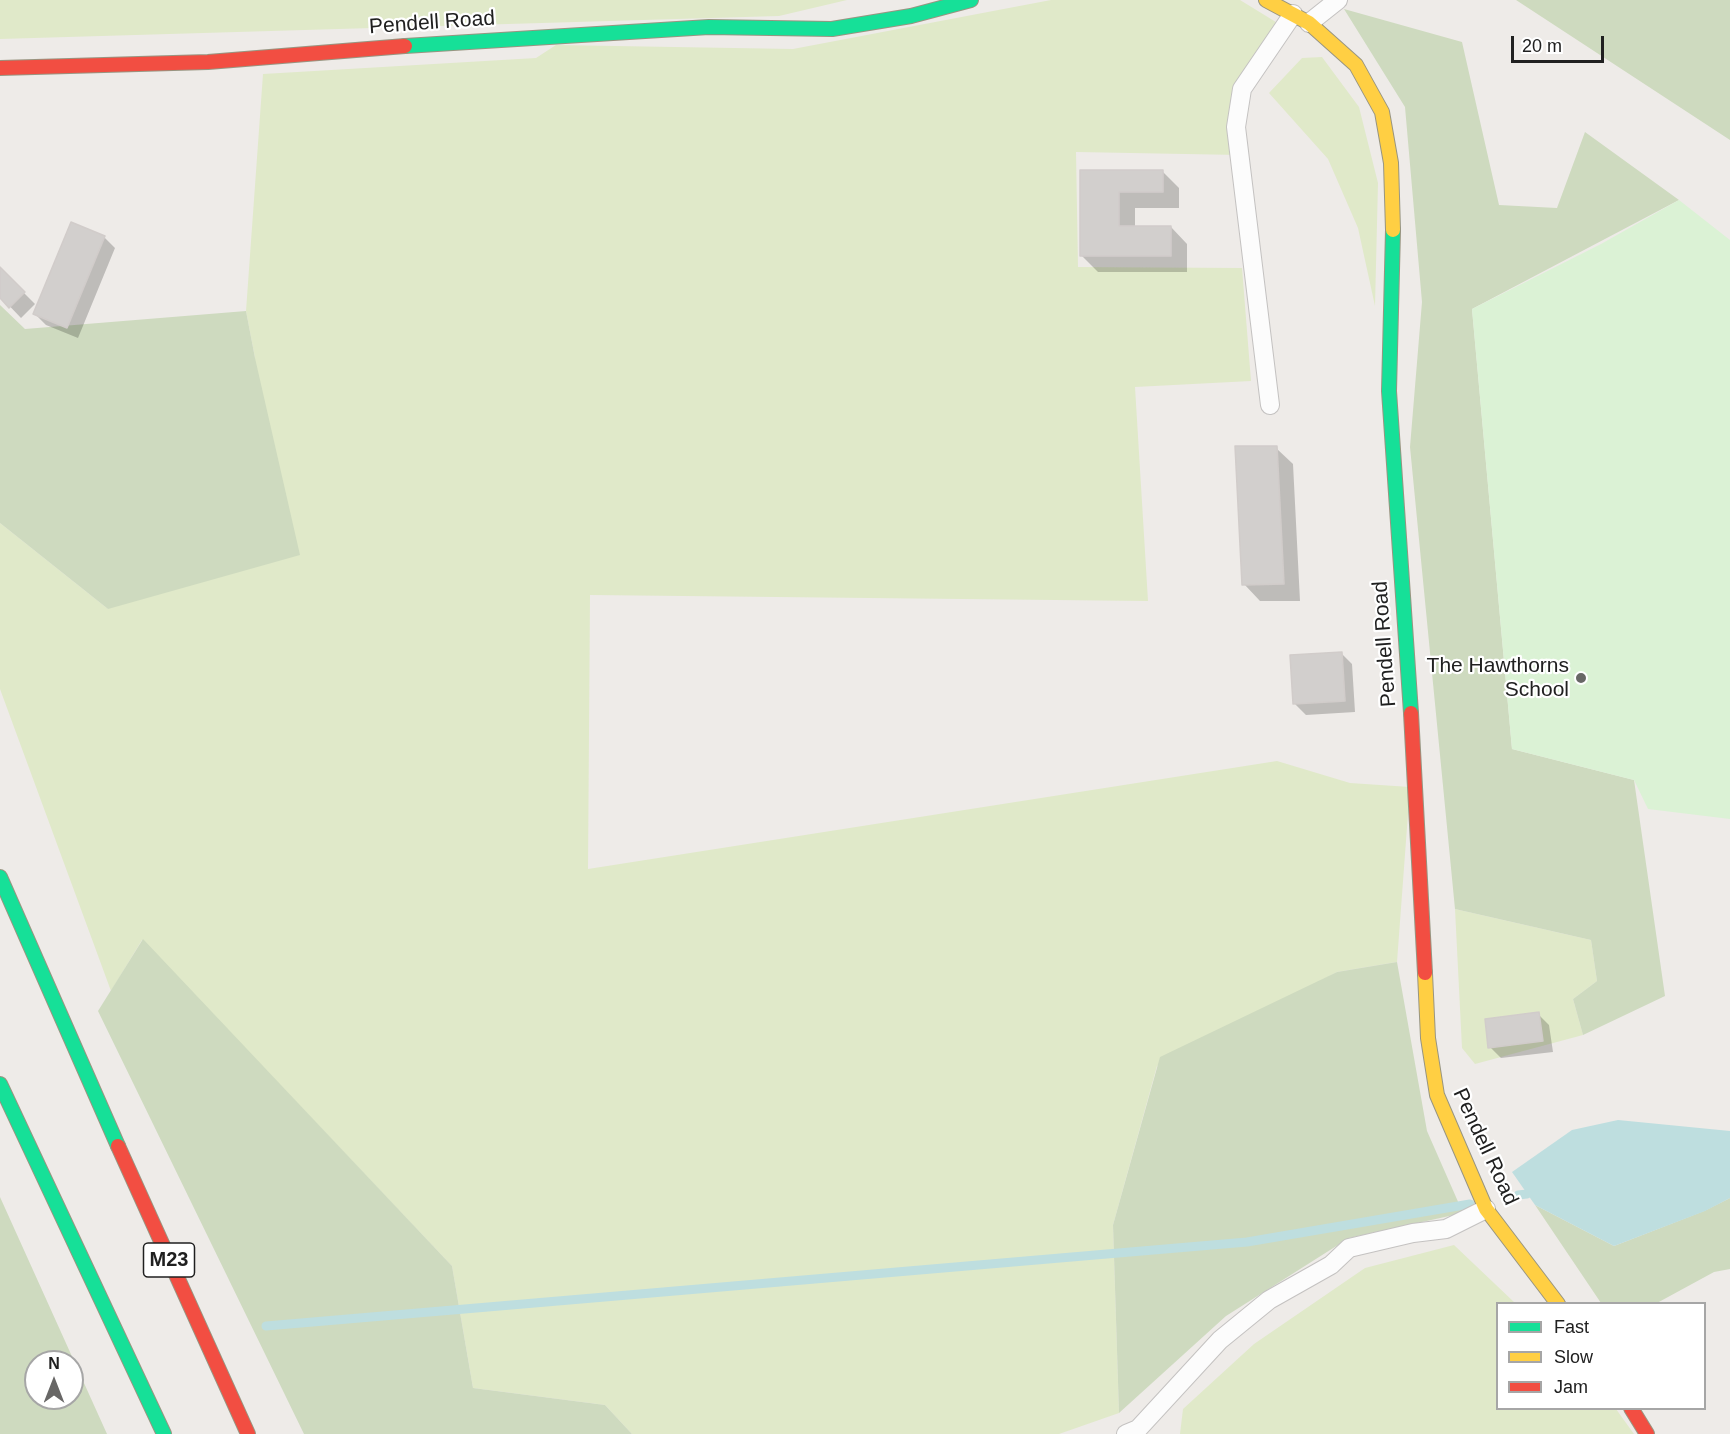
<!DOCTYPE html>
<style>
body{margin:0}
#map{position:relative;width:1730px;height:1434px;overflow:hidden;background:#eeebe8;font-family:Arial,sans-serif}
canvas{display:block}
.legend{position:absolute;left:1496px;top:1302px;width:210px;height:108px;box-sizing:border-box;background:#fff;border:2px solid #a6a6a6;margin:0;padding:8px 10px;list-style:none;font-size:18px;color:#202020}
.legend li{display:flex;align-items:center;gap:12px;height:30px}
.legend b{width:30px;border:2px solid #a6a6a6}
.north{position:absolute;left:24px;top:1350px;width:60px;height:60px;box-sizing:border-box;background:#fff;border:2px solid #a6a6a6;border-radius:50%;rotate:0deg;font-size:16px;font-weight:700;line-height:24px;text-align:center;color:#202020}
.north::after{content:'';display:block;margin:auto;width:21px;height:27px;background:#686766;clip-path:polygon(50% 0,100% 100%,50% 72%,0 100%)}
.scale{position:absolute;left:1511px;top:36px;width:93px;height:27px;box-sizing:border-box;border:3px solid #202020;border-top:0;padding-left:8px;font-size:18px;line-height:21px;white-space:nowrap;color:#202020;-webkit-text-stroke:4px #fff;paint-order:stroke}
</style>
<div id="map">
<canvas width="1730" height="1434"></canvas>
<ul class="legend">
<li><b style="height:8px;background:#16e098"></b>Fast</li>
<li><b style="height:8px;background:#ffcf43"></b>Slow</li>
<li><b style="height:8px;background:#f24e42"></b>Jam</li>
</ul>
<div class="north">N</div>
<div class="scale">20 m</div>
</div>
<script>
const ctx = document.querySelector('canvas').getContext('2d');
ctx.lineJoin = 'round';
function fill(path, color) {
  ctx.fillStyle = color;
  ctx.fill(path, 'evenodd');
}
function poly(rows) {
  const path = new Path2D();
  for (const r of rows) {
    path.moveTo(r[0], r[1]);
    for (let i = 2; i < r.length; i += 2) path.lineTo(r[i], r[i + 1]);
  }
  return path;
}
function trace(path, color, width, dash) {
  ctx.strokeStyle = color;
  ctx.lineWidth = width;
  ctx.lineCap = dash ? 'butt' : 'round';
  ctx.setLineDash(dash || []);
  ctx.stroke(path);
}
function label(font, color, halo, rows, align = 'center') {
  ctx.font = font + ' Arial,sans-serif';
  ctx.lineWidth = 4.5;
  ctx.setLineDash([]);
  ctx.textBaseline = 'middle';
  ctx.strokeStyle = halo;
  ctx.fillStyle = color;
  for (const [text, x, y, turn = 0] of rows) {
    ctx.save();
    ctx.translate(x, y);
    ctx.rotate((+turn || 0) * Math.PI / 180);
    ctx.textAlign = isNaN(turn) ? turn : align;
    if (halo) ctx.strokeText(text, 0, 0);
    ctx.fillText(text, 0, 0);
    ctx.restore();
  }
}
fill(poly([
 [0,0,847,0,779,16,0,39],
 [1051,0,1240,0,1284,27,1242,89,1240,155,1076,152,1078,267,1242,268,1251,381,1135,387,1148,601,590,595,588,869,1277,761,1350,783,1410,787,1397,962,1337,972,1157,1066,1113,1225,1119,1413,1059,1434,632,1434,605,1405,473,1388,452,1266,142,940,111,991,0,689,0,523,108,609,255,358,246,311,263,74,536,58,556,45,793,49],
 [1322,57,1359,107,1378,183,1375,306,1358,228,1328,159,1269,93,1302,58],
 [1455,909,1591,940,1597,981,1573,999,1583,1035,1475,1064,1462,1048],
 [1538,1012,1542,1041,1489,1048,1485,1019],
 [1454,1245,1515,1303,1498,1304,1498,1408,1616,1409,1634,1434,1180,1434,1183,1409,1254,1344,1365,1268]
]), '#e0e9c9');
fill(poly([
 [1516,0,1730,0,1730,140],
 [1344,9,1462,42,1499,205,1557,208,1585,132,1679,200,1472,309,1512,749,1634,780,1665,996,1583,1035,1573,999,1597,981,1591,940,1455,909,1410,447,1422,302,1405,107],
 [0,305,25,329,246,311,255,358,300,555,108,609,0,523],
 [143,939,452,1266,473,1388,605,1405,632,1434,304,1434,98,1011],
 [1397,962,1427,1131,1463,1213,1349,1238,1226,1316,1119,1413,1113,1225,1160,1057,1337,972],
 [0,1197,107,1434,0,1434],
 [36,1362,72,1362,72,1398,36,1398],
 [1730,1198,1730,1269,1714,1272,1657,1303,1601,1303,1535,1205,1614,1246,1704,1211]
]), '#cedabf');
fill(poly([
 [1679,200,1730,240,1730,819,1648,809,1634,780,1512,749,1472,309,1601,244]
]), '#dbf2d5');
fill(poly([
 [1618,1120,1730,1131,1730,1198,1705,1211,1614,1246,1535,1205,1512,1172,1572,1130]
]), '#bededf');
fill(poly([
 [1162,171,1179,188,1179,208,1135,208,1135,227,1171,227,1187,244,1187,272,1098,272,1081,255,1081,172],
 [104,237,115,248,78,338,46,325,35,314],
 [0,269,35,304,21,318,0,296],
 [1276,448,1293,464,1300,601,1260,601,1244,584],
 [1341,653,1352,664,1355,712,1306,715,1295,704],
 [1538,1014,1549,1025,1553,1052,1501,1058,1490,1047]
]), '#0003');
trace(poly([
 [1518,1195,1527,1194],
 [266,1326,1247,1242,1470,1204]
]), '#bededf', 9);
const building = poly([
 [1080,170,1163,170,1163,192,1119,192,1119,226,1171,226,1171,256,1080,256,1080,170],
 [71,222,105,236,67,328,33,314,71,222],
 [0,267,25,292,9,308,0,298,0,267],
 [1235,446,1277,446,1284,584,1242,585,1235,446],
 [1342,652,1345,701,1293,704,1290,655,1342,652],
 [1539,1012,1543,1041,1488,1048,1485,1019,1539,1012]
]);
fill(building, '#d2cfcd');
trace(building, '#d1ccca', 1.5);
const lane = poly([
 [1309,23,1338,0],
 [1270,405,1236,127,1242,89,1293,14],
 [1126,1434,1138,1429,1220,1340,1269,1300,1331,1265,1349,1248,1413,1233,1446,1229,1486,1209]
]);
const fast = poly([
 [405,46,709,27,832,29,911,16,971,0],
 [1393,230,1389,391,1411,713],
 [0,877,118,1146],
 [0,1084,164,1434]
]);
const slow = poly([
 [1266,0,1309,23,1356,65,1382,112,1391,163,1393,230],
 [1425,973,1428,1038,1437,1095,1486,1209,1558,1304]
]);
const jam = poly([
 [0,68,208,62,405,46],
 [1411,713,1425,973],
 [118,1146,248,1434],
 [1631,1408,1647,1434]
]);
trace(lane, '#c4c2c1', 20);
trace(fast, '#989581', 16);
trace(slow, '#989581', 16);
trace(jam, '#989581', 16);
trace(lane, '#fcfcfc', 18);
trace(fast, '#16e098', 14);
trace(slow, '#ffcf43', 14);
trace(jam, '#f24e42', 14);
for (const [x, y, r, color] of [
 [1581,678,6,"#686766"]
]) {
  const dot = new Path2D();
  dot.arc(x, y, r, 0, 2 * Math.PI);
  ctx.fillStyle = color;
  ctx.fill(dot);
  trace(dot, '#fff', 2);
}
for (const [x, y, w] of [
 [169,1260,51]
]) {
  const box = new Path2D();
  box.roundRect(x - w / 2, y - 17, w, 34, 4.5);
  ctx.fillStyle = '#fff';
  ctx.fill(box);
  trace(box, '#202020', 1.5);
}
label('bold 20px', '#202020', null, [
 ["M23",169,1260]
]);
label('21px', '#202020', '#fff', [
 ["Pendell Road",432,23,-4],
 ["Pendell Road",1385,644,-94],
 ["Pendell Road",1485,1147,65]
]);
label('21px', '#202020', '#fff', [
 ["The Hawthorns",1569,666],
 ["School",1569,690]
], 'right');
</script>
